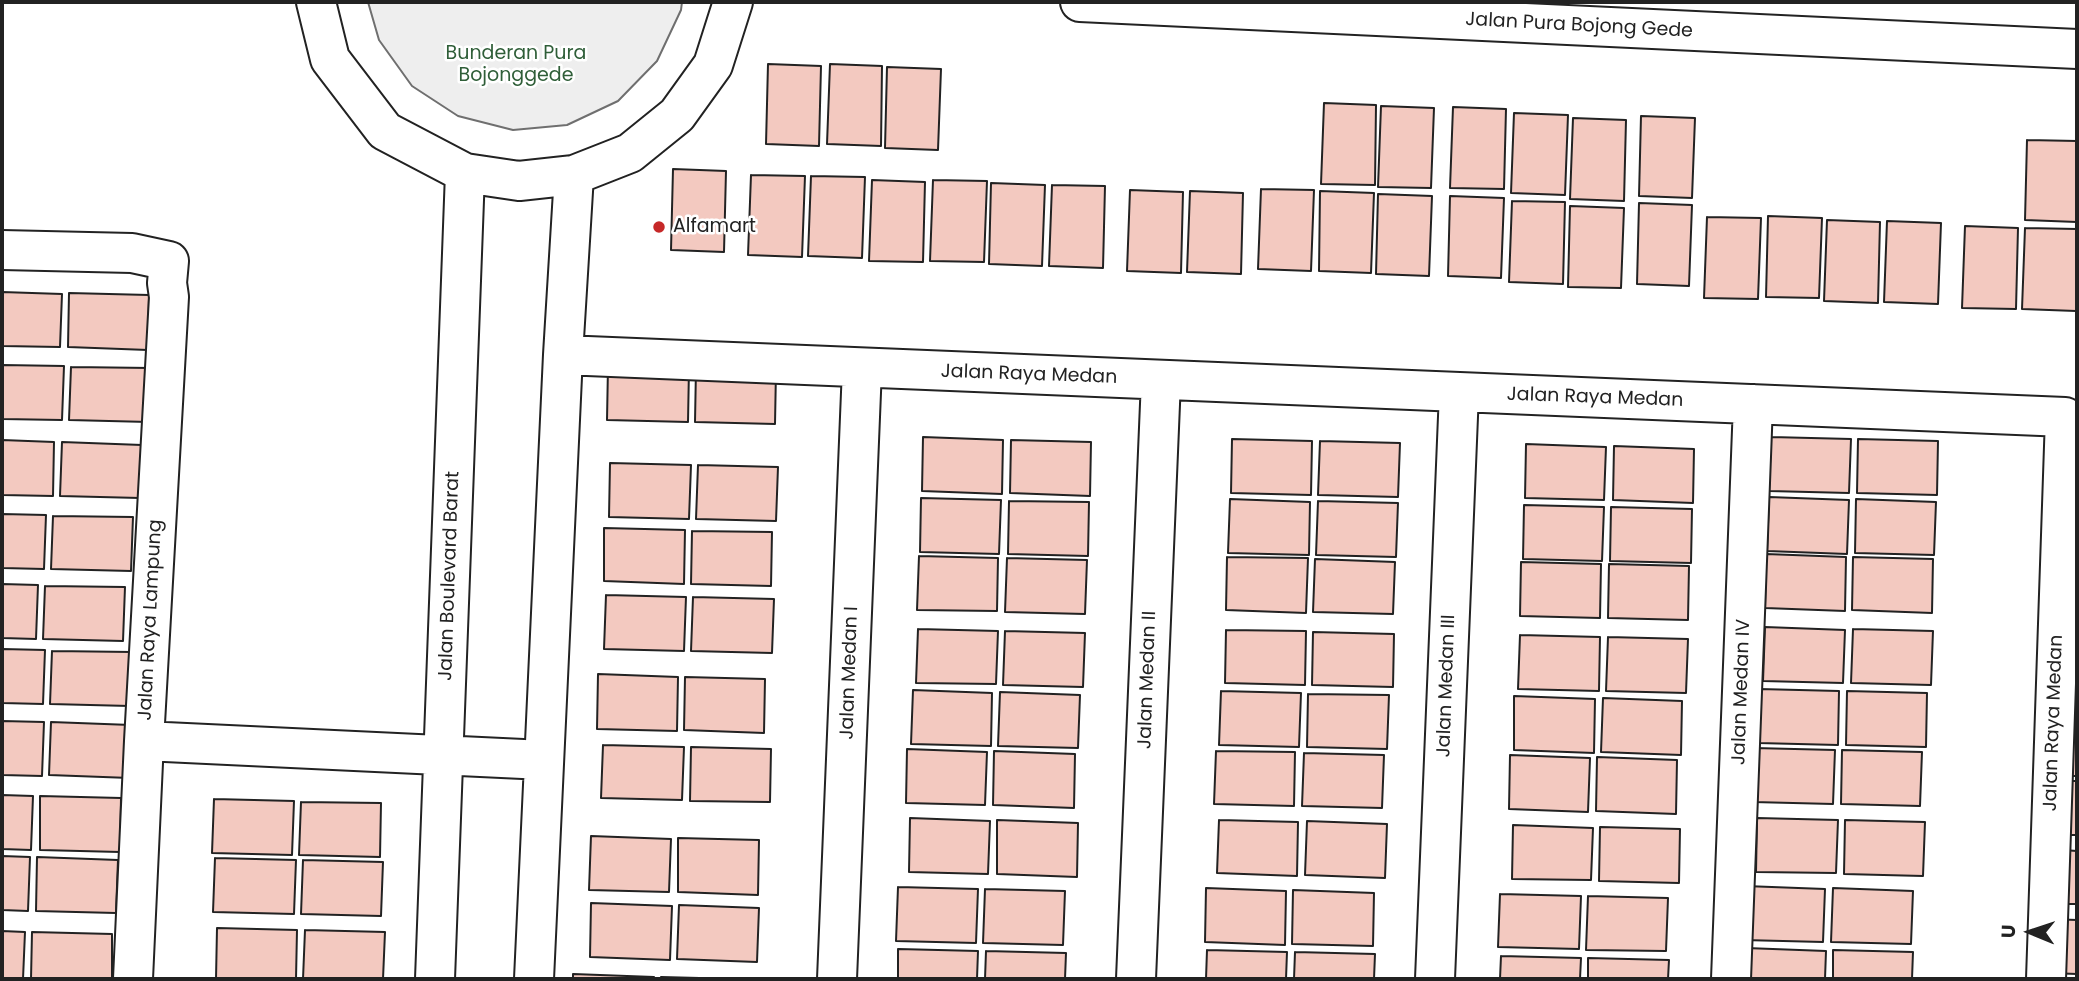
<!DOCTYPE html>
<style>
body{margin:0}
#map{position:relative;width:2079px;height:981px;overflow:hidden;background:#fff;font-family:Poppins,sans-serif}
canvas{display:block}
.frame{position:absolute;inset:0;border:4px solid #222;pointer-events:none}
.north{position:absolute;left:1995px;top:897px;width:70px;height:70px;-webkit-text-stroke:5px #fff;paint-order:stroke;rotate:272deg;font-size:19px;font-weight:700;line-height:28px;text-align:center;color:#222}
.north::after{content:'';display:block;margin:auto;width:24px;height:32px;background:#222;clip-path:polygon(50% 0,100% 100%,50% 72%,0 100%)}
</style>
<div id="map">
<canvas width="2079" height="981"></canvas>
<div class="frame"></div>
<div class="north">U</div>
</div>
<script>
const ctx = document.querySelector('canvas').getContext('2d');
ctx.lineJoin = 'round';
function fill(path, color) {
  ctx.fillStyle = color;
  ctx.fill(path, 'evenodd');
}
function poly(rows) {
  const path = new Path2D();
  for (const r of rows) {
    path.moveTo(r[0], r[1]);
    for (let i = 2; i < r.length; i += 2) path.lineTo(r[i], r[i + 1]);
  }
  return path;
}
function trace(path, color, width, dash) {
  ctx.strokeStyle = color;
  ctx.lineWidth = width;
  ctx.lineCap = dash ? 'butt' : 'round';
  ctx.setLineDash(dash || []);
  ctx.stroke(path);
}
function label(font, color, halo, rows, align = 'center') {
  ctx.font = font + ' Poppins,sans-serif';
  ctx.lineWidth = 5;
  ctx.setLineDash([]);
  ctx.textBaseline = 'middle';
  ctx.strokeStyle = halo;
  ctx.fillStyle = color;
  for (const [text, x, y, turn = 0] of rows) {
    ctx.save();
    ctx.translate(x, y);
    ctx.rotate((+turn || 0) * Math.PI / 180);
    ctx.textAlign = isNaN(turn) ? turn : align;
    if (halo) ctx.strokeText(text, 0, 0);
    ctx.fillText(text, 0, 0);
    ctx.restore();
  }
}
const green = poly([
 [368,2,682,2,681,10,657,61,618,101,567,125,513,130,458,116,412,86,379,40,368,2]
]);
fill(green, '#eee');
trace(green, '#6f6f6f', 2);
const building = poly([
 [768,64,821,66,819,146,766,144,768,64],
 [830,64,882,66,881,146,827,144,830,64],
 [887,67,941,69,938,150,885,148,887,67],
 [1324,103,1376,105,1375,185,1321,184,1324,103],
 [1381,106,1434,108,1431,188,1378,187,1381,106],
 [1453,107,1506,109,1504,189,1450,188,1453,107],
 [1514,113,1568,115,1565,195,1511,193,1514,113],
 [1641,116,1695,118,1692,198,1639,196,1641,116],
 [1573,118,1626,120,1624,201,1570,199,1573,118],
 [2027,140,2077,141,2077,222,2025,220,2027,140],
 [673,169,726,171,724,252,671,250,673,169],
 [751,175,805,176,802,257,748,255,751,175],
 [811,176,865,177,862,258,808,256,811,176],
 [872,180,925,182,923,262,869,261,872,180],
 [933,180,987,181,984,262,930,261,933,180],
 [991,183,1045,185,1042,266,989,264,991,183],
 [1052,185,1105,186,1103,268,1049,266,1052,185],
 [1261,189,1314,190,1311,271,1258,269,1261,189],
 [1130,190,1183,192,1181,273,1127,271,1130,190],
 [1190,191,1243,193,1241,274,1187,272,1190,191],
 [1320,191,1374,193,1371,273,1319,271,1320,191],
 [1378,194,1432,196,1429,276,1376,274,1378,194],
 [1450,196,1504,198,1501,278,1448,276,1450,196],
 [1512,201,1565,202,1563,284,1509,282,1512,201],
 [1639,203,1692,205,1689,286,1637,284,1639,203],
 [1570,206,1624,208,1621,288,1568,287,1570,206],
 [1768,216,1822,218,1819,298,1766,297,1768,216],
 [1707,217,1761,218,1758,299,1704,298,1707,217],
 [1827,220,1880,222,1878,303,1824,301,1827,220],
 [1887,221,1941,223,1938,304,1884,302,1887,221],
 [1965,226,2018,228,2016,309,1962,308,1965,226],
 [2025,228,2077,229,2076,311,2022,309,2025,228],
 [2,292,62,294,60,347,2,346,2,292],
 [69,293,149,295,148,350,68,347,69,293],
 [2,365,64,366,62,420,2,419,2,365],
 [608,366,689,368,688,422,607,420,608,366],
 [71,367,151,368,149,422,69,420,71,367],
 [696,368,776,370,775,424,695,422,696,368],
 [923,437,1003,440,1002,494,922,491,923,437],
 [1771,437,1851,439,1849,493,1769,491,1771,437],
 [1232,439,1312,441,1311,495,1231,493,1232,439],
 [1858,439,1938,441,1937,495,1857,493,1858,439],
 [2,440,54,442,53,496,2,495,2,440],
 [1011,440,1091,442,1090,496,1010,493,1011,440],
 [1320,441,1400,443,1398,497,1318,495,1320,441],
 [62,442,142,445,140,498,60,496,62,442],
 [1526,444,1606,447,1604,500,1525,498,1526,444],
 [1614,446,1694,449,1693,503,1613,500,1614,446],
 [610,463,691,465,689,519,609,517,610,463],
 [698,465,778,467,776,521,696,519,698,465],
 [1769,497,1849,500,1847,554,1767,551,1769,497],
 [921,498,1001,500,999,554,920,552,921,498],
 [1230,499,1310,502,1309,555,1228,553,1230,499],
 [1856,499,1936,502,1934,555,1855,553,1856,499],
 [1009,501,1089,502,1088,556,1008,554,1009,501],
 [1318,501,1398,503,1396,557,1316,555,1318,501],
 [1524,505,1604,507,1602,561,1523,559,1524,505],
 [1611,507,1692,509,1691,563,1610,561,1611,507],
 [2,514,46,515,44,569,2,568,2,514],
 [53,516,133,517,131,571,51,569,53,516],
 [604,528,685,530,684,584,604,581,604,528],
 [692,531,772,532,771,586,691,584,692,531],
 [1766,554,1846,557,1845,611,1765,608,1766,554],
 [919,556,998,558,997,611,917,610,919,556],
 [1227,557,1308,558,1306,613,1226,610,1227,557],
 [1853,557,1933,559,1932,613,1852,610,1853,557],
 [1007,558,1087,560,1085,614,1005,612,1007,558],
 [1315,559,1395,562,1393,614,1313,612,1315,559],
 [1521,562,1601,564,1600,618,1520,616,1521,562],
 [1609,564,1689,566,1688,620,1608,618,1609,564],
 [2,584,38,585,36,639,2,638,2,584],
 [45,586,125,587,123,641,43,639,45,586],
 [606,595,686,597,684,651,604,649,606,595],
 [693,597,774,599,772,653,691,651,693,597],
 [1765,627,1845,630,1843,683,1763,681,1765,627],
 [918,629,998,631,996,684,916,683,918,629],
 [1853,629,1933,631,1931,685,1851,683,1853,629],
 [1226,630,1306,631,1305,685,1225,683,1226,630],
 [1005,631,1085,633,1083,687,1003,685,1005,631],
 [1313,632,1394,634,1393,687,1312,685,1313,632],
 [1520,635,1600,637,1599,691,1518,689,1520,635],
 [1608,637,1688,639,1686,693,1606,691,1608,637],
 [2,649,45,650,43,704,2,703,2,649],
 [52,651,132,652,130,706,50,704,52,651],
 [2069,660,2077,660,2077,714,2069,714,2069,660],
 [598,674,678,677,677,731,597,729,598,674],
 [685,677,765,679,764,733,684,730,685,677],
 [1759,689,1839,691,1838,745,1758,743,1759,689],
 [913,690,992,693,991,746,911,744,913,690],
 [1221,691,1301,693,1299,747,1219,745,1221,691],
 [1847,691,1927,693,1926,747,1846,745,1847,691],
 [1000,692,1080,695,1078,748,998,746,1000,692],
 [1308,694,1389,695,1387,749,1307,747,1308,694],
 [1514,696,1595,699,1594,753,1514,750,1514,696],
 [1603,698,1682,701,1681,755,1601,752,1603,698],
 [2,721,44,722,42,776,2,775,2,721],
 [51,722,131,725,130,778,49,775,51,722],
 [2065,722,2077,722,2077,776,2063,776,2065,722],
 [603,745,684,747,682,800,601,798,603,745],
 [691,747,771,749,770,802,690,801,691,747],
 [1754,748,1835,750,1833,804,1753,802,1754,748],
 [907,749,987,752,985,805,906,803,907,749],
 [1842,750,1922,752,1920,806,1841,804,1842,750],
 [994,751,1075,754,1074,808,993,805,994,751],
 [1216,751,1295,752,1294,806,1214,804,1216,751],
 [1304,753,1384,755,1382,808,1302,806,1304,753],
 [1510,755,1590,758,1588,812,1509,809,1510,755],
 [1597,757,1677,760,1676,814,1596,811,1597,757],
 [2060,781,2077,781,2077,835,2058,835,2060,781],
 [2,795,33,796,31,850,2,849,2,795],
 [40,796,121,798,120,852,40,850,40,796],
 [214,799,294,801,292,855,212,853,214,799],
 [301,802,381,803,380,857,299,855,301,802],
 [910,818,990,821,988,874,909,872,910,818],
 [1757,818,1838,820,1836,873,1756,872,1757,818],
 [997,820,1078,823,1077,877,997,874,997,820],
 [1219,820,1298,822,1297,876,1217,873,1219,820],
 [1845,820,1925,822,1923,876,1844,874,1845,820],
 [1307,821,1387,824,1385,878,1305,875,1307,821],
 [1513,825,1593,828,1591,880,1512,879,1513,825],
 [1600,827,1680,829,1679,883,1599,881,1600,827],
 [591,836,671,839,669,892,589,890,591,836],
 [678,838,759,840,758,895,678,892,678,838],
 [2063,850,2077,851,2077,904,2061,904,2063,850],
 [2,856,30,857,28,911,2,910,2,856],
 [37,857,118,860,116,913,36,911,37,857],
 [215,858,296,860,294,914,213,912,215,858],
 [303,860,383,862,381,916,301,914,303,860],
 [1745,886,1825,889,1823,942,1743,940,1745,886],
 [898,887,978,889,976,943,896,941,898,887],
 [1206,888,1286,891,1285,945,1205,942,1206,888],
 [1833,888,1913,891,1911,944,1831,942,1833,888],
 [985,889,1065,891,1063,945,983,943,985,889],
 [1293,890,1374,893,1373,946,1292,944,1293,890],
 [1500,894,1581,896,1579,949,1498,947,1500,894],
 [1588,896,1668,898,1666,951,1586,950,1588,896],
 [591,903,672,906,670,960,590,957,591,903],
 [679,905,759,908,757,962,677,959,679,905],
 [2049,919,2077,920,2077,974,2049,973,2049,919],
 [217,928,297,930,296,979,216,979,217,928],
 [305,930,385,932,383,979,303,979,305,930],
 [2,931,25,932,23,979,2,979,2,931],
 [32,932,112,934,112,979,31,979,32,932],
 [1746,948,1826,951,1825,979,1745,979,1746,948],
 [898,949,978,951,977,979,898,979,898,949],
 [1207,950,1287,952,1286,979,1206,979,1207,950],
 [1833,950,1913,952,1912,979,1833,979,1833,950],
 [986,951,1066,953,1065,979,985,979,986,951],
 [1295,952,1375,954,1374,979,1294,979,1295,952],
 [1501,956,1581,958,1580,979,1500,979,1501,956],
 [1588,958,1669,960,1668,979,1588,979,1588,958],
 [573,974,654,977,654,979,573,979,573,974],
 [661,977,738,979,661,979,661,977]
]);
fill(building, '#f3c9c0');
trace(building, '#222', 2);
const minor = poly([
 [316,2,330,59,385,131,465,173,519,181,574,175,630,153,677,115,713,65,733,2],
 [1080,2,2077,49],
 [2,250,132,253,169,261,167,283,169,297,144,741,133,979],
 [563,355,2065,417,2046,979],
 [144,741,544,760],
 [435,979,465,173],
 [534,979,563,355,574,175],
 [837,979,862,368],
 [1136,979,1161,380],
 [1435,979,1459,392],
 [1731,979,1753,404]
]);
trace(minor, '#222', 42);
trace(minor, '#fff', 38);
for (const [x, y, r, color] of [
 [659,227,7,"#c62828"]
]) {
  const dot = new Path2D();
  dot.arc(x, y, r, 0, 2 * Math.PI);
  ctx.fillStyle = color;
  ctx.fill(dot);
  trace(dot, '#fff', 2.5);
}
label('19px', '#222', '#fff', [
 ["Jalan Pura Bojong Gede",1579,26,3],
 ["Jalan Raya Medan",1029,375,2],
 ["Jalan Raya Medan",1595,398,2],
 ["Jalan Boulevard Barat",450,576,-88],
 ["Jalan Raya Lampung",151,620,-87],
 ["Jalan Medan I",850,673,-88],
 ["Jalan Medan II",1148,680,-88],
 ["Jalan Medan III",1447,686,-88],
 ["Jalan Medan IV",1742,692,-88],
 ["Jalan Raya Medan",2054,723,-88]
]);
label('19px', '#2f5e38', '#fff', [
 ["Bunderan Pura",516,54],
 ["Bojonggede",516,76]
]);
label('19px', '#222', '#fff', [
 ["Alfamart",673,227]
], 'left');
</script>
